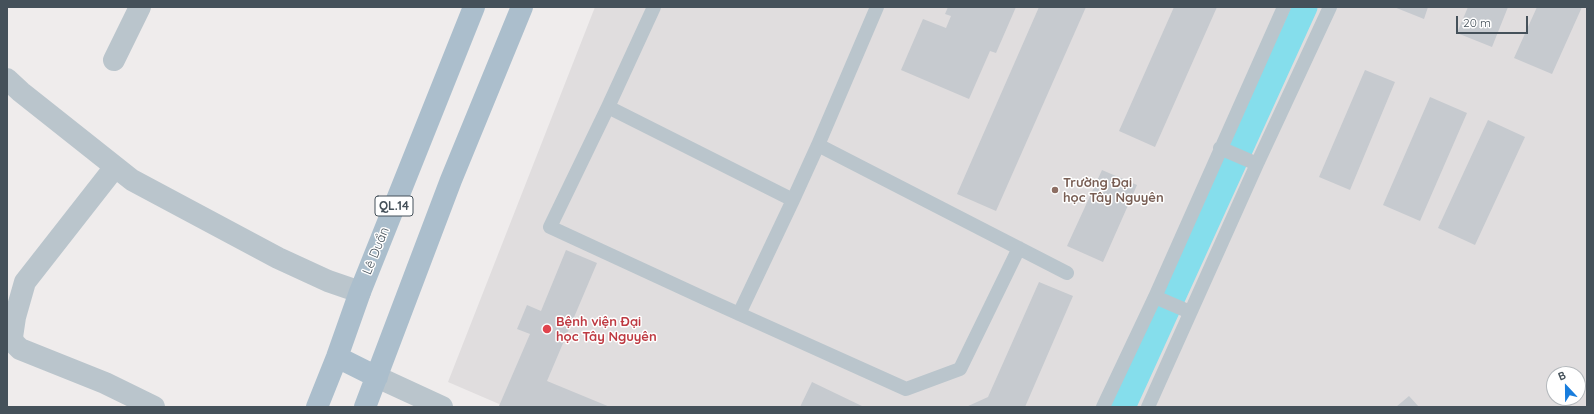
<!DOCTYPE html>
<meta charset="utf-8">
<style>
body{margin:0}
#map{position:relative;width:1594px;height:414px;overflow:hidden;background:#efecec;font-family:Quicksand,sans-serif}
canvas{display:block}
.frame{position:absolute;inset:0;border:8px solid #45515a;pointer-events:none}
.north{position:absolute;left:1546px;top:366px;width:40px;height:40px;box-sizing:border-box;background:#fff;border:1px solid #b5b9bd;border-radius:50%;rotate:338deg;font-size:11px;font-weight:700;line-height:16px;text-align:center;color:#45515a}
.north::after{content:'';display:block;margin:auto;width:14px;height:18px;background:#187ddd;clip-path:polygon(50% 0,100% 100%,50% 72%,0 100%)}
.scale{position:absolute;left:1456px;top:16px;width:72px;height:18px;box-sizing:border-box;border:2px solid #45515a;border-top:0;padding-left:5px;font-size:12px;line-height:14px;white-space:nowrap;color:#45515a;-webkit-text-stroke:3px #fff;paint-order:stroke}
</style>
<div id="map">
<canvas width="1594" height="414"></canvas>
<div class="frame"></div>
<div class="north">B</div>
<div class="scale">20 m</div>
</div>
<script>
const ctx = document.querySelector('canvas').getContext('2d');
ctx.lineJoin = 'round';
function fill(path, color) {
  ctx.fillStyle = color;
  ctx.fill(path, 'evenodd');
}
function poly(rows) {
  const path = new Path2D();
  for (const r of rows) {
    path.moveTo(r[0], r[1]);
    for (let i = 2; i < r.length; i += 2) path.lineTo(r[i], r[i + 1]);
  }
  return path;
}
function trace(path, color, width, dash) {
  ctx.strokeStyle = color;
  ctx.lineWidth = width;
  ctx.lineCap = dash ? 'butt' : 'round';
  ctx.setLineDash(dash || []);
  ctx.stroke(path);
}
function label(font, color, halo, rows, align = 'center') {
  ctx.font = font + ' Quicksand,sans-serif';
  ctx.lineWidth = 3;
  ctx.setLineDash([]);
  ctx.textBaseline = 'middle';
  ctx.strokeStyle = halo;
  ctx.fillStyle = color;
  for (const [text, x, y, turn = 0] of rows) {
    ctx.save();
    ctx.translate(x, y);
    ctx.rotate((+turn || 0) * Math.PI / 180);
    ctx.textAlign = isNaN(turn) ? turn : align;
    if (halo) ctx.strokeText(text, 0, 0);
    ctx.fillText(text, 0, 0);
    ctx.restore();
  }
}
fill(poly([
 [595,7,1587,7,1587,407,506,407,448,382],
 [1554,374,1578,374,1578,398,1554,398]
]), '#e0ddde');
trace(poly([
 [1123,407,1305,7]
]), '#85deec', 25);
fill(poly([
 [948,7,1016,7,996,53,990,51,969,99,901,70,923,19,946,28,951,16,945,14],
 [1039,7,1086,7,996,211,957,194],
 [1174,7,1217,7,1155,147,1119,131],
 [1394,7,1428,7,1424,19],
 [1468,7,1508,7,1492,47,1457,33],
 [1537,7,1582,7,1552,74,1514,58],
 [1365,70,1395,82,1350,190,1319,177],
 [1430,97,1467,113,1420,221,1383,205],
 [1488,120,1525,137,1475,245,1438,228],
 [1102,170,1137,185,1103,262,1067,246],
 [566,250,597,263,547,381,610,407,503,407,499,406,530,334,517,329,527,305,541,311],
 [1039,282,1073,296,1025,407,966,407,988,397],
 [812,382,864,407,800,407],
 [1409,396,1419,407,1396,407]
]), '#c6cacf');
trace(poly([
 [654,7,608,107,550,227,706,299,906,389,960,369,1019,248],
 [608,107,793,200],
 [818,145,877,7],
 [1220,148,1257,164],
 [1155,297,1190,312],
 [739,314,793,200,818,145,1067,273],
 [1103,407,1155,297,1284,7],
 [1148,407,1257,164,1330,7]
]), '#bac5cc', 14);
trace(poly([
 [114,60,140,7],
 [7,79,21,92,132,180,278,258,328,281,360,292],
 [115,167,25,282,15,317,12,337,14,343,20,349,105,383,154,407],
 [377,377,442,407]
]), '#bac5cc', 22);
trace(poly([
 [337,357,377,377],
 [317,407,337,357,360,292,474,7],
 [365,407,451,180,522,7]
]), '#abbecc', 22);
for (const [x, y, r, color] of [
 [1055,190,4,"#8d6e63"],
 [547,329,5,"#e0444e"]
]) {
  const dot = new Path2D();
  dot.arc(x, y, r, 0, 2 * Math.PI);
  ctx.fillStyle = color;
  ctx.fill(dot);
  trace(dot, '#fff', 1.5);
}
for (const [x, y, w] of [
 [394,206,38]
]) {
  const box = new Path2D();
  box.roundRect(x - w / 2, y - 10, w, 20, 3);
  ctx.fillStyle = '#fff';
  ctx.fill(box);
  trace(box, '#45515a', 1);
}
label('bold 12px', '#45515a', null, [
 ["QL.14",394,206]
]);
label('bold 13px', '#785e54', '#fff', [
 ["Trường Đại",1063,183],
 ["học Tây Nguyên",1063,198]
], 'left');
label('13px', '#45515a', '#fff', [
 ["Lê Duẩn",376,251,-68]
]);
label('bold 13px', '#be3a42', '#fff', [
 ["Bệnh viện Đại",556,322],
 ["học Tây Nguyên",556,337]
], 'left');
</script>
